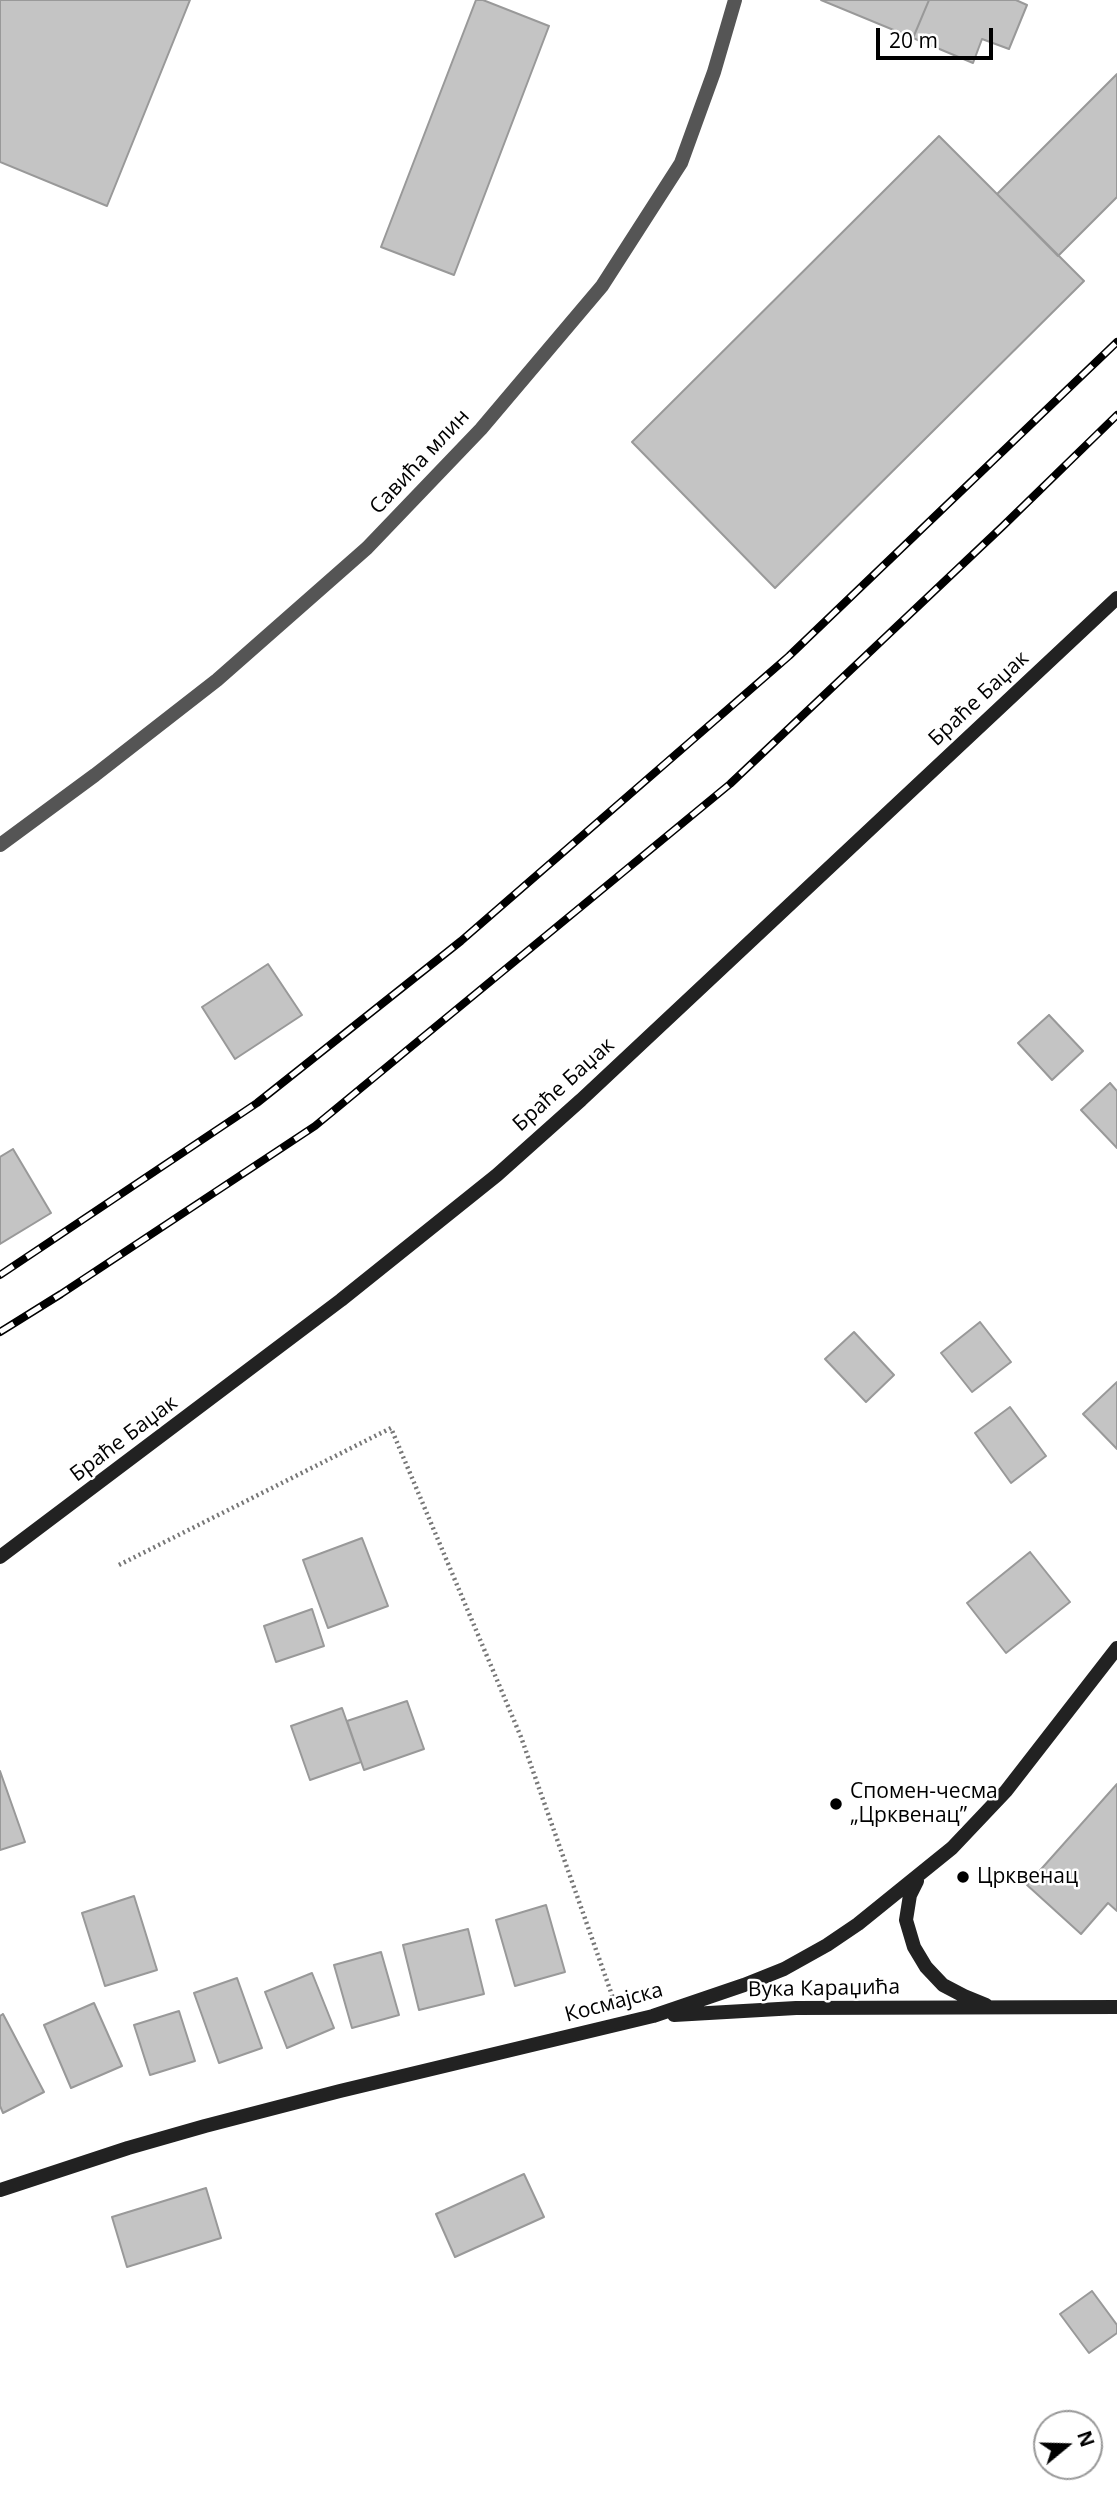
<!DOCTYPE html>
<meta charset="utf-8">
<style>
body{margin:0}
#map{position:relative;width:1117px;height:2494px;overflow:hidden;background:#fff;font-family:"Open Sans",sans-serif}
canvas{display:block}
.north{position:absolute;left:1033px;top:2410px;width:70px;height:70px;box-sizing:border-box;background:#fff;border:2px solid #999;border-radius:50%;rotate:71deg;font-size:19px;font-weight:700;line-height:28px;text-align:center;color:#000}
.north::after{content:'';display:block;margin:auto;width:24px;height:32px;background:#000;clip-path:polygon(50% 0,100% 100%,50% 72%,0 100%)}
.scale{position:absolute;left:876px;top:28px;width:117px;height:32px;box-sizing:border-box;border:4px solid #000;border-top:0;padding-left:9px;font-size:21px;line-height:24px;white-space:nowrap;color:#000;-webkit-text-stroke:5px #fff;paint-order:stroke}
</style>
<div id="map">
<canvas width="1117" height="2494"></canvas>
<div class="north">N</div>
<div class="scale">20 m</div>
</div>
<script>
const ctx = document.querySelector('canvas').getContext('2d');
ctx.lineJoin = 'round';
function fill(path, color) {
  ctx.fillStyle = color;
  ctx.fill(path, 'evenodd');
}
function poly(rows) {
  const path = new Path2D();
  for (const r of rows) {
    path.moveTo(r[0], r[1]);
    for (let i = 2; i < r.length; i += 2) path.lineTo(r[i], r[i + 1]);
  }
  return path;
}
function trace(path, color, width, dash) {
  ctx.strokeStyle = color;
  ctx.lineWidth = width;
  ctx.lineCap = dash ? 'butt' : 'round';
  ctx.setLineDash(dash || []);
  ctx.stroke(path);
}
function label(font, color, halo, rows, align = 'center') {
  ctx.font = font + ' "Open Sans",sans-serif';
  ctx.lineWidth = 5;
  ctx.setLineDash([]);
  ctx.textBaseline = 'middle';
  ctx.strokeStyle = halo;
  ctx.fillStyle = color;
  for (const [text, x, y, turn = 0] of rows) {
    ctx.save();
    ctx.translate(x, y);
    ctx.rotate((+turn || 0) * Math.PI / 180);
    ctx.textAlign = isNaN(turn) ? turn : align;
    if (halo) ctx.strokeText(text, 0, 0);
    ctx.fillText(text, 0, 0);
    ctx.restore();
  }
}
const building = poly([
 [0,0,190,0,107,206,0,162,0,0],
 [476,0,483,0,549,26,454,275,381,247,476,0],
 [821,0,929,0,913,38,821,0],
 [929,0,1016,0,1027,5,1009,49,982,39,973,63,913,38,929,0],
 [1117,74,1117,197,1058,256,997,194,1117,74],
 [939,136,1084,281,775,588,632,442,939,136],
 [268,964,302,1015,235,1059,202,1007,268,964],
 [1049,1015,1083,1051,1052,1080,1018,1043,1049,1015],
 [1110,1083,1117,1091,1117,1148,1081,1110,1110,1083],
 [13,1149,51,1213,0,1244,0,1157,13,1149],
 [980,1322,1011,1362,972,1392,941,1353,980,1322],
 [854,1332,894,1375,866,1402,825,1359,854,1332],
 [1117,1382,1117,1449,1083,1414,1117,1382],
 [1010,1407,1046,1456,1011,1483,975,1433,1010,1407],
 [362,1538,388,1606,328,1628,303,1560,362,1538],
 [1030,1552,1070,1602,1006,1653,967,1603,1030,1552],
 [312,1609,324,1646,276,1662,264,1626,312,1609],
 [407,1701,424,1749,364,1770,347,1721,407,1701],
 [342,1708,361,1762,310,1780,291,1726,342,1708],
 [0,1771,25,1842,0,1850,0,1771],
 [1117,1784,1117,1911,1108,1903,1081,1934,1027,1885,1117,1784],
 [134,1896,157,1970,105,1986,82,1913,134,1896],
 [546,1905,565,1972,515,1986,496,1920,546,1905],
 [468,1929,484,1994,419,2010,403,1945,468,1929],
 [381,1952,399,2015,352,2028,334,1965,381,1952],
 [312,1973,334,2028,287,2048,265,1992,312,1973],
 [237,1978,262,2048,219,2063,194,1993,237,1978],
 [94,2003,122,2066,71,2088,44,2025,94,2003],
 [179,2011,195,2061,150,2075,134,2025,179,2011],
 [3,2014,44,2092,3,2113,0,2106,0,2016,3,2014],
 [524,2174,544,2217,455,2257,436,2214,524,2174],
 [206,2188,221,2238,127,2267,112,2217,206,2188],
 [1092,2291,1117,2325,1117,2333,1089,2353,1060,2314,1092,2291]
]);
fill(building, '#c4c4c4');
trace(building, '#999', 2);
trace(poly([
 [119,1565,391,1428,521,1737,613,1998]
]), '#777', 4.5, [2, 3.5]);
trace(poly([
 [0,845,95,775,217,680,367,548,481,429,602,286,681,163,714,72,735,0]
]), '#555', 14);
trace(poly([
 [0,1557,341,1300,497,1175,581,1100,1117,598],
 [917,1881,910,1895,906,1920,914,1947,926,1967,943,1985,964,1996,986,2005],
 [674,2015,796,2008,1117,2007],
 [0,2190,128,2148,205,2126,340,2091,653,2016,744,1985,784,1969,827,1945,858,1924,952,1848,1006,1791,1117,1648]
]), '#222', 14);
const rail = poly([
 [0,1275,257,1103,461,941,789,656,1117,342],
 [0,1332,61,1294,315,1126,730,784,1003,526,1117,415]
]);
trace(rail, '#000', 8);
trace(rail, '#fff', 5, [16]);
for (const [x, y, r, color] of [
 [836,1804,7,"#000"],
 [963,1877,7,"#000"]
]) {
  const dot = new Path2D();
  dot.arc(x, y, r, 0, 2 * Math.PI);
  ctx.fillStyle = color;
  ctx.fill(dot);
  trace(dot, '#fff', 2.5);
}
label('21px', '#000', '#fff', [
 ["Савића млин",420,462,-47],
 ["Браће Баџак",979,699,-43],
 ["Браће Баџак",564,1085,-42],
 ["Браће Баџак",124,1439,-37],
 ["Вука Караџића",824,1989,-1],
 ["Космајска",614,2003,-15]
]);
label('21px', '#000', '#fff', [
 ["Спомен-чесма",850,1792],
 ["„Црквенац”",850,1816],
 ["Црквенац",977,1877]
], 'left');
</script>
